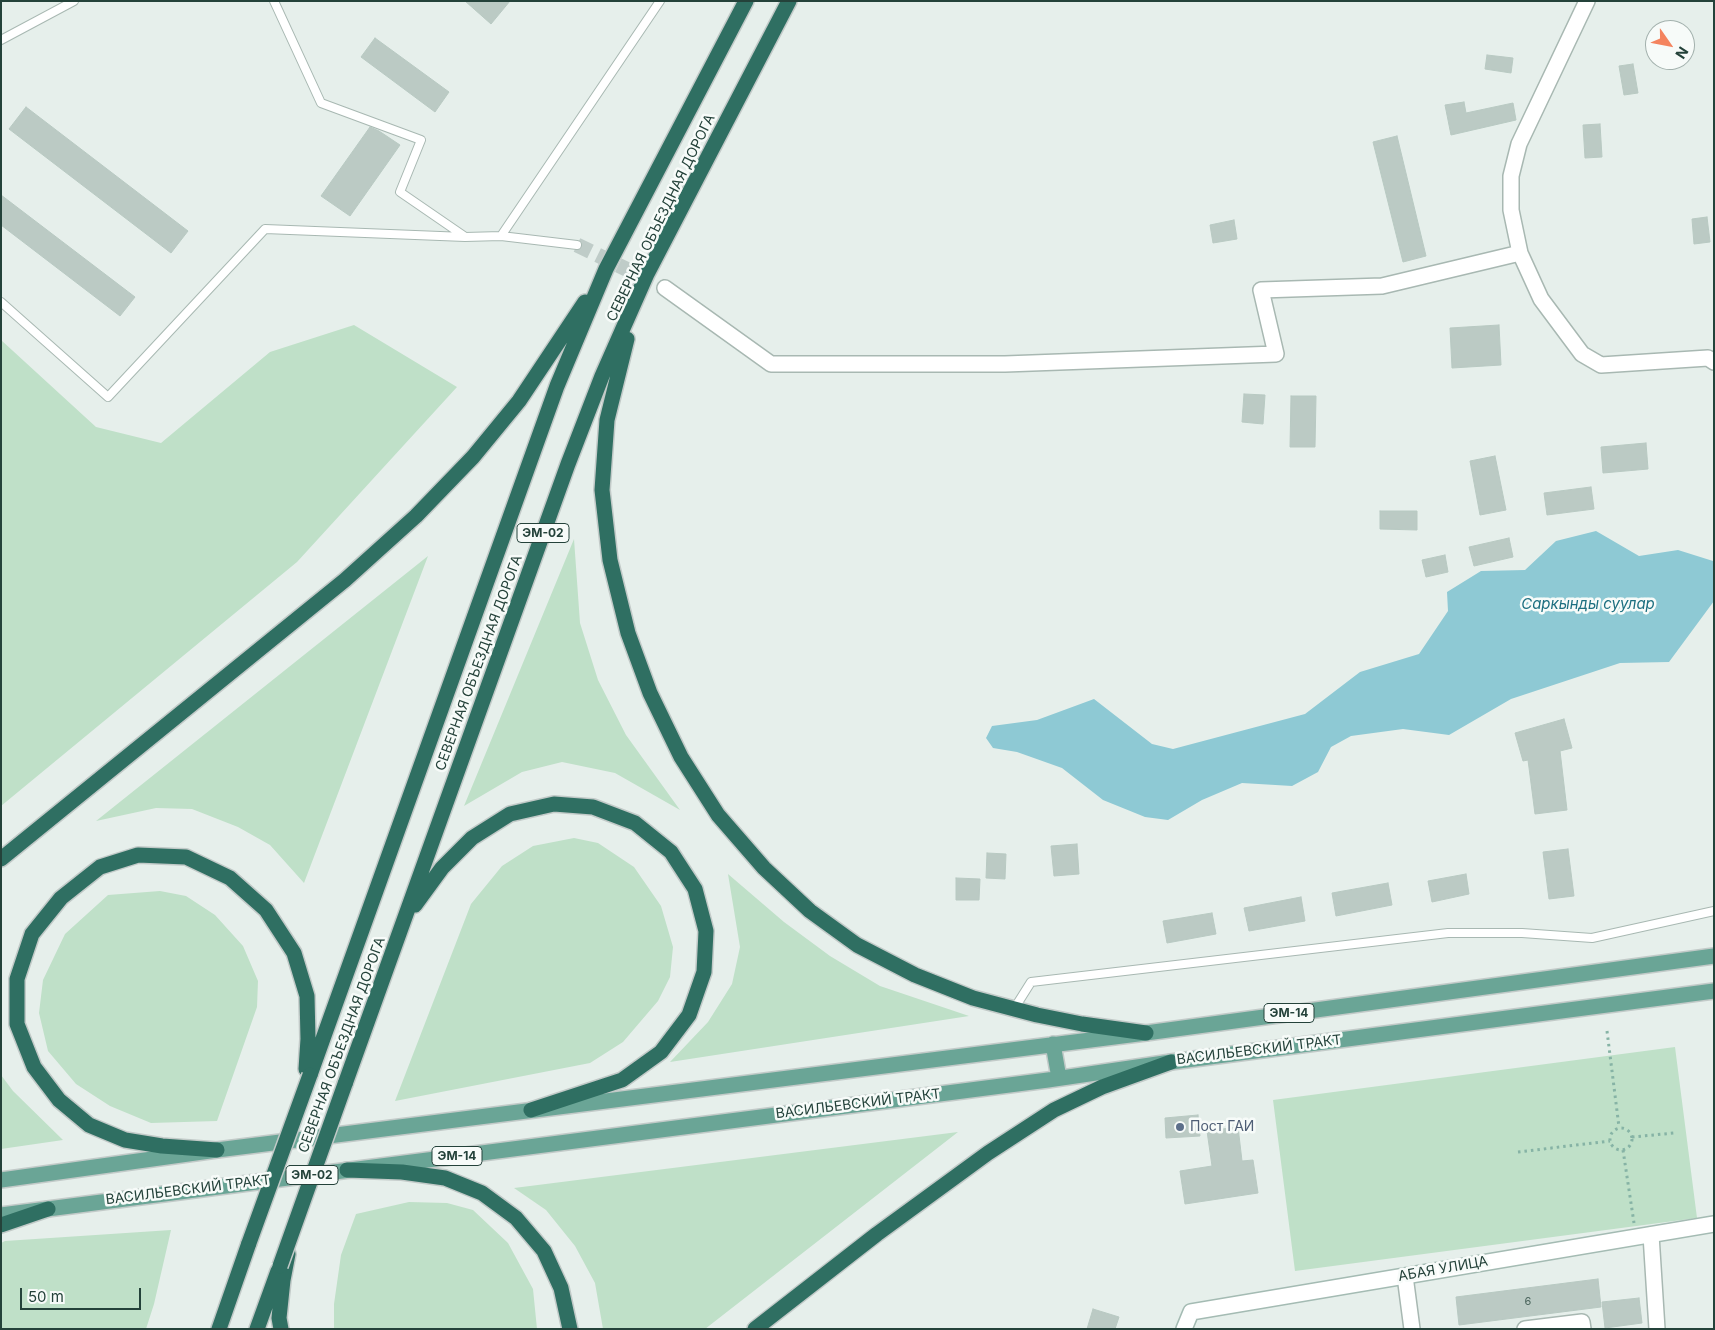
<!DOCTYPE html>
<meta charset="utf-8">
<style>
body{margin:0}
#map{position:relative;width:1715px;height:1330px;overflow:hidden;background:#e6efeb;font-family:Inter,sans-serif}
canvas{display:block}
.frame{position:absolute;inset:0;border:2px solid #24423a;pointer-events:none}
.north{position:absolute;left:1645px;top:20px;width:50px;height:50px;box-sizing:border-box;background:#f7fbf9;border:1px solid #a3b1ad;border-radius:50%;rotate:123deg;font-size:14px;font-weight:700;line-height:20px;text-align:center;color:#24423a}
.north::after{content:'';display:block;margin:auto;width:18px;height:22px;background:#f4845f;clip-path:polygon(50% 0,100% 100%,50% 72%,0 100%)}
.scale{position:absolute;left:20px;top:1288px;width:121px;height:22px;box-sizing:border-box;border:2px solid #24423a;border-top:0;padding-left:6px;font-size:15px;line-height:18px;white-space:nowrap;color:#24423a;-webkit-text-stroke:4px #f7fbf9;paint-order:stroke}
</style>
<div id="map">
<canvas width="1715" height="1330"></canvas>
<div class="frame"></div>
<div class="north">N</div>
<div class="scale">50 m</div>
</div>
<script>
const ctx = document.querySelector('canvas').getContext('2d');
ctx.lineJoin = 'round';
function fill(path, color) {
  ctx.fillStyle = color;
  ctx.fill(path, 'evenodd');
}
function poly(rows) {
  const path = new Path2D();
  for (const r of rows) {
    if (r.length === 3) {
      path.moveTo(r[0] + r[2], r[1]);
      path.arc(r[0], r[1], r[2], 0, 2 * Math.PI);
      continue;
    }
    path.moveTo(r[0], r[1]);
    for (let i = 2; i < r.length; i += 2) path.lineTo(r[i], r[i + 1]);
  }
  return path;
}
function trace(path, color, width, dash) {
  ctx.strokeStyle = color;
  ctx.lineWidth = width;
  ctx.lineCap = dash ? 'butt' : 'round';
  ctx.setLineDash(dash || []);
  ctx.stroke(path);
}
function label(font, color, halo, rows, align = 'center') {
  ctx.font = font + ' Inter,sans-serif';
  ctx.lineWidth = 5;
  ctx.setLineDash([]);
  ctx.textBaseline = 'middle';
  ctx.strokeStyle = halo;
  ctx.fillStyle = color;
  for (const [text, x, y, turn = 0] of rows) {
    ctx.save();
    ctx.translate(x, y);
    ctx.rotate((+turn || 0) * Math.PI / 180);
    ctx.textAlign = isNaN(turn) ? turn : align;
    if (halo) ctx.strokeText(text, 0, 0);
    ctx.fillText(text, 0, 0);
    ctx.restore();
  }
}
fill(poly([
 [354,325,457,387,297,562,1,806,1,340,96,427,161,443,270,352],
 [574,539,580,623,598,680,626,735,680,810,615,773,562,762,522,772,464,806],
 [428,556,304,883,270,845,238,827,192,809,156,808,96,821],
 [574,838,598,843,634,867,661,906,673,947,670,977,658,1001,623,1042,590,1063,395,1101,471,904,502,866,533,846],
 [728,874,784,922,830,956,880,986,969,1016,670,1062,708,1022,732,984,740,947],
 [160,891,186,896,215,915,243,946,258,981,257,1007,217,1121,151,1123,110,1106,76,1084,48,1051,39,1013,43,980,65,934,108,895],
 [1675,1047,1697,1218,1295,1271,1273,1100],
 [1,1075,13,1091,63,1140,1,1149],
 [958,1132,705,1329,603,1329,595,1283,575,1246,546,1210,514,1188],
 [409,1202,447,1203,473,1210,508,1243,533,1289,537,1329,334,1329,334,1304,341,1255,356,1214],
 [171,1230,154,1304,146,1329,1,1329,1,1243,5,1241]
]), '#bfe0c8');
fill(poly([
 [1596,531,1639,556,1678,550,1713,561,1714,601,1669,662,1620,663,1511,699,1449,735,1403,729,1351,736,1331,747,1318,772,1292,786,1242,783,1202,800,1168,820,1145,817,1103,800,1062,768,1017,752,993,748,986,738,992,726,1037,720,1094,699,1152,744,1173,749,1305,714,1360,672,1419,654,1448,611,1447,592,1481,571,1525,570,1556,541]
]), '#8ec9d4');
const building = poly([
 [465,1,510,1,491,24,465,1],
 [375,38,449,92,435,112,361,57,375,38],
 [1487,55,1513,58,1511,73,1485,69,1487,55],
 [1633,64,1638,93,1624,95,1619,66,1633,64],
 [1464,102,1466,113,1513,103,1516,120,1451,135,1445,105,1464,102],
 [26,107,188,231,171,253,9,129,26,107],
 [1600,124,1602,157,1585,158,1583,125,1600,124],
 [370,127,379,131,400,145,350,216,321,196,370,127],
 [1397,136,1426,256,1403,262,1373,142,1397,136],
 [1,195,135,297,120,316,1,225,1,195],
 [1707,217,1710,242,1694,244,1692,219,1707,217],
 [1234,220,1237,239,1213,243,1210,225,1234,220],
 [1499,325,1501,365,1452,368,1450,328,1499,325],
 [1244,394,1265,395,1263,424,1242,422,1244,394],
 [1291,396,1316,396,1315,447,1290,447,1291,396],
 [1646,443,1648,469,1603,473,1601,447,1646,443],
 [1495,456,1506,510,1480,515,1470,461,1495,456],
 [1591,487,1594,509,1547,515,1544,493,1591,487],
 [1380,511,1417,511,1417,530,1380,529,1380,511],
 [1509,538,1513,557,1474,566,1469,547,1509,538],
 [1445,555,1448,572,1426,577,1422,560,1445,555],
 [1564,719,1572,748,1560,751,1567,810,1535,814,1528,760,1523,761,1515,733,1564,719],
 [1077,844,1079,874,1054,876,1051,846,1077,844],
 [1568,849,1574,896,1549,899,1543,852,1568,849],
 [987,853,1006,854,1005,879,986,878,987,853],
 [1466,874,1469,894,1432,902,1428,881,1466,874],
 [956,878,980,879,979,900,956,900,956,878],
 [1388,883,1392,905,1336,916,1332,893,1388,883],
 [1301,897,1305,921,1249,931,1244,908,1301,897],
 [1212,913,1216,934,1167,943,1163,921,1212,913],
 [1198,1115,1200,1136,1166,1138,1165,1118,1198,1115],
 [1238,1127,1242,1161,1253,1160,1258,1193,1185,1204,1180,1171,1212,1166,1207,1131,1238,1127],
 [1598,1279,1601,1307,1459,1325,1456,1297,1598,1279],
 [1639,1298,1642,1323,1605,1328,1602,1302,1639,1298],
 [1093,1309,1119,1317,1115,1329,1087,1329,1093,1309]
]);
fill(building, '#bbcac4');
trace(building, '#b8c9c2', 1);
trace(poly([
 [577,245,665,288]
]), '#bfccc8', 15, [15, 8]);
const lane = poly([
 [274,1,321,103,421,140,400,192,464,236],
 [1,40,74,1],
 [501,236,577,245],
 [1,302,108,397,265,229,465,237,501,236,660,1],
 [1014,1009,1031,982,1448,933,1522,933,1592,938,1714,911]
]);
const street = poly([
 [1587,1,1519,144,1511,176,1511,210,1520,253,1541,299,1582,354,1601,365,1708,358,1714,362],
 [665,288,771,364,1005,364,1276,354,1261,290,1382,286,1520,253],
 [1651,1235,1657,1329],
 [1405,1276,1412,1329],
 [1525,1329,1582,1322,1583,1329]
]);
const secondary = poly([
 [1184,1329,1191,1312,1714,1224]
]);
const primary = poly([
 [1053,1044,1059,1078],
 [1,1180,217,1150,1146,1033,1714,956],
 [1,1215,1048,1080,1171,1062,1714,991]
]);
const highway = poly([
 [627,339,607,420,602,490,610,560,628,633,650,693,681,757,718,815,764,868,810,911,857,945,915,975,973,998,1037,1015,1082,1024,1146,1033],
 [1,859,345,580,416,516,473,457,519,401,585,302],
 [415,905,442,868,472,838,510,814,554,804,593,807,635,823,671,852,695,889,706,931,704,972,689,1015,661,1052,622,1080,531,1110],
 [310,1075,557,386,606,269,746,1],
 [345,1084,568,464,602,376,647,274,789,1],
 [217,1150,162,1146,125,1140,89,1125,59,1100,34,1067,17,1024,17,979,32,934,61,898,100,867,138,855,186,857,230,878,266,910,294,953,307,996,308,1039,306,1069],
 [347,1170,402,1172,445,1178,482,1193,516,1218,544,1251,561,1288,570,1329],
 [1,1225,48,1209],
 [219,1329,249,1243],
 [257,1329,278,1271],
 [281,1329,279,1318,283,1280,288,1254],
 [755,1329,877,1234,988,1153,1054,1110,1102,1087,1171,1062]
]);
trace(lane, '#a8b8b2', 10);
trace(street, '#a8b8b2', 18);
trace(secondary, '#a4bbb3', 18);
trace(primary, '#c2cac8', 18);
trace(highway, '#c2cac8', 18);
trace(poly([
 [1607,1031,1619,1127],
 [1621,1139,11],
 [1632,1137,1674,1133],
 [1623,1150,1634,1223],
 [1518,1152,1610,1141]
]), '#86b3a5', 3, [2.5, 4]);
trace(lane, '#fff', 8);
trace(street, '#fff', 15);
trace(secondary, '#fff', 15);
trace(primary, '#6aa596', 15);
trace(highway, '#2f6f62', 15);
const highwayBridge = poly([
 [249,1243,310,1075],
 [280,1266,345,1084]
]);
trace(highwayBridge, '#c2cac8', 18, []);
trace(highwayBridge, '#2f6f62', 15);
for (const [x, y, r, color] of [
 [1180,1127,5,"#5c6f8a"]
]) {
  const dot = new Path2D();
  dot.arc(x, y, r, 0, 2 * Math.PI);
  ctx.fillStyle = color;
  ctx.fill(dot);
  trace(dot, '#f7fbf9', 2);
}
label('11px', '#4a645c', null, [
 ["6",1528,1302]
]);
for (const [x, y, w] of [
 [543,533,52],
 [1289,1013,50],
 [457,1156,50],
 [312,1175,52]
]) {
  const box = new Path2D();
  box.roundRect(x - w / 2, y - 9.5, w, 19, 4);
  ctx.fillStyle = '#f7fbf9';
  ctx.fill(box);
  trace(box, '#24423a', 1);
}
label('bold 12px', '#24423a', null, [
 ["ЭМ-02",543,533],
 ["ЭМ-14",1289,1013],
 ["ЭМ-14",457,1156],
 ["ЭМ-02",312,1175]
]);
label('14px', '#24423a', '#f7fbf9', [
 ["СЕВЕРНАЯ ОБЪЕЗДНАЯ ДОРОГА",661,218,-64],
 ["СЕВЕРНАЯ ОБЪЕЗДНАЯ ДОРОГА",479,663,-70],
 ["СЕВЕРНАЯ ОБЪЕЗДНАЯ ДОРОГА",342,1045,-70],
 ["ВАСИЛЬЕВСКИЙ ТРАКТ",1259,1050,-7],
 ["ВАСИЛЬЕВСКИЙ ТРАКТ",858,1104,-7],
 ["ВАСИЛЬЕВСКИЙ ТРАКТ",188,1190,-7],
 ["АБАЯ УЛИЦА",1443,1269,-10]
]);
label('14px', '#4e5e75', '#f7fbf9', [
 ["Пост ГАИ",1190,1127]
], 'left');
label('italic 15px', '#1c6f80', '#f7fbf9', [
 ["Саркынды суулар",1588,604]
]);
</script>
